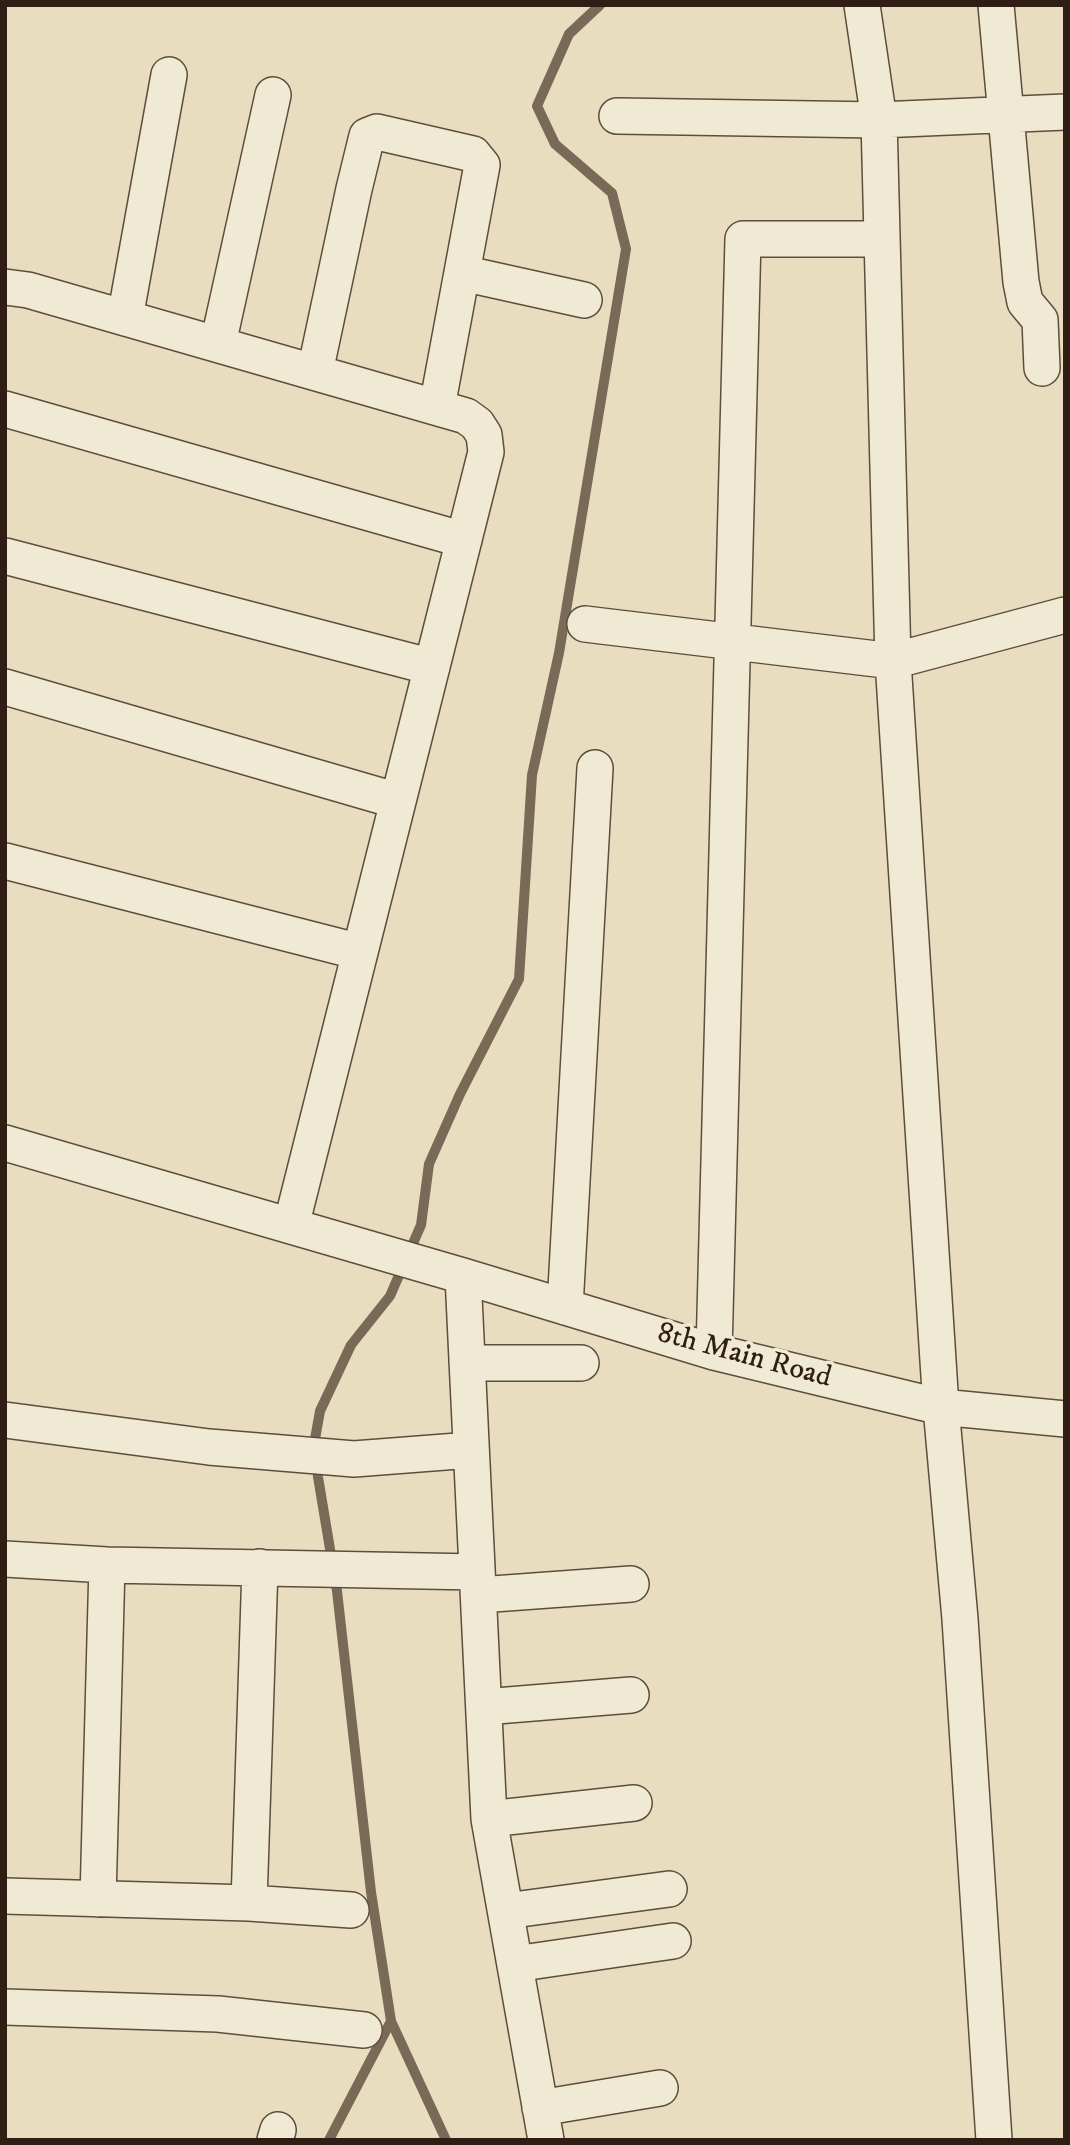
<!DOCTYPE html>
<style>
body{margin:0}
#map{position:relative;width:1070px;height:2145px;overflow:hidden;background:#e8debf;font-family:"IM FELL DW Pica",serif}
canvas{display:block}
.frame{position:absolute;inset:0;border:7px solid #301d13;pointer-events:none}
</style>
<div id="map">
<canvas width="1070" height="2145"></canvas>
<div class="frame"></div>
</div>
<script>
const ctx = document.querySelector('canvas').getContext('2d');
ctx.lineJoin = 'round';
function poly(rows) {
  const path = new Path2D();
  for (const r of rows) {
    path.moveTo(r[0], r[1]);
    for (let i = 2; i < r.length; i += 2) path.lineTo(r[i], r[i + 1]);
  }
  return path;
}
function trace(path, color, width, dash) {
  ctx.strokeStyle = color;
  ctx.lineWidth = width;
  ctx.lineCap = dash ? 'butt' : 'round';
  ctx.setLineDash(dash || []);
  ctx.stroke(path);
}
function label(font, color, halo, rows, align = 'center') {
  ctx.font = font + ' "IM FELL DW Pica",serif';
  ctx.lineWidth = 7;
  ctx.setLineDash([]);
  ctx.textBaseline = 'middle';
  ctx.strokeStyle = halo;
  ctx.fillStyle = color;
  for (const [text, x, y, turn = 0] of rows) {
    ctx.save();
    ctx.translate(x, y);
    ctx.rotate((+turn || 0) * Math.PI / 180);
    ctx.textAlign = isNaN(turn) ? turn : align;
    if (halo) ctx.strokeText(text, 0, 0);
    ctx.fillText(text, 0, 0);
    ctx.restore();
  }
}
trace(poly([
 [329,2140,391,2021],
 [446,2140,391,2021,371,1892,337,1591,318,1477,315,1439,320,1411,351,1345,390,1296,421,1225,429,1164,460,1094,519,979,532,775,559,653,626,249,612,193,555,144,537,106,569,34,600,5]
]), '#796957', 10);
const minor = poly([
 [862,5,879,120,893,661,941,1407,960,1619,994,2140],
 [996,5,1021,282,1025,302,1040,320,1042,368],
 [617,116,879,120,1065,112],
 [462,273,584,300],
 [5,287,28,290,466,416,477,424,484,435,486,452,291,1226],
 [125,318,169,75],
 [218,344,273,95],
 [315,372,354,189,367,136,377,132,473,154,482,165,437,407],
 [5,409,464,540],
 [5,556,432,667],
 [585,624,893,661,1065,615],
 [5,687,398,801],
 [5,861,360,952],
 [5,1143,463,1276,714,1352,941,1407,1065,1419],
 [463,1276,489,1819,546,2140],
 [565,1307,595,768],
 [714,1352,743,239,881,239],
 [467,1363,581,1363],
 [5,1420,209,1447,354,1459,471,1450],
 [5,1559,107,1565,477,1572],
 [479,1595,631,1584],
 [484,1707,631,1695],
 [489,1819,634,1803],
 [5,1896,249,1903,351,1910],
 [98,1899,107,1565],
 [249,1903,260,1567],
 [506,1911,669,1889],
 [515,1964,673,1941],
 [5,2007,218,2014,364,2030],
 [540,2108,660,2088],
 [275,2140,278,2130]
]);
trace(minor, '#5e4d3e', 38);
trace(minor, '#f0ead5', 35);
label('30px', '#301d13', '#f0ead5', [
 ["8th Main Road",744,1357,15]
]);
</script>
